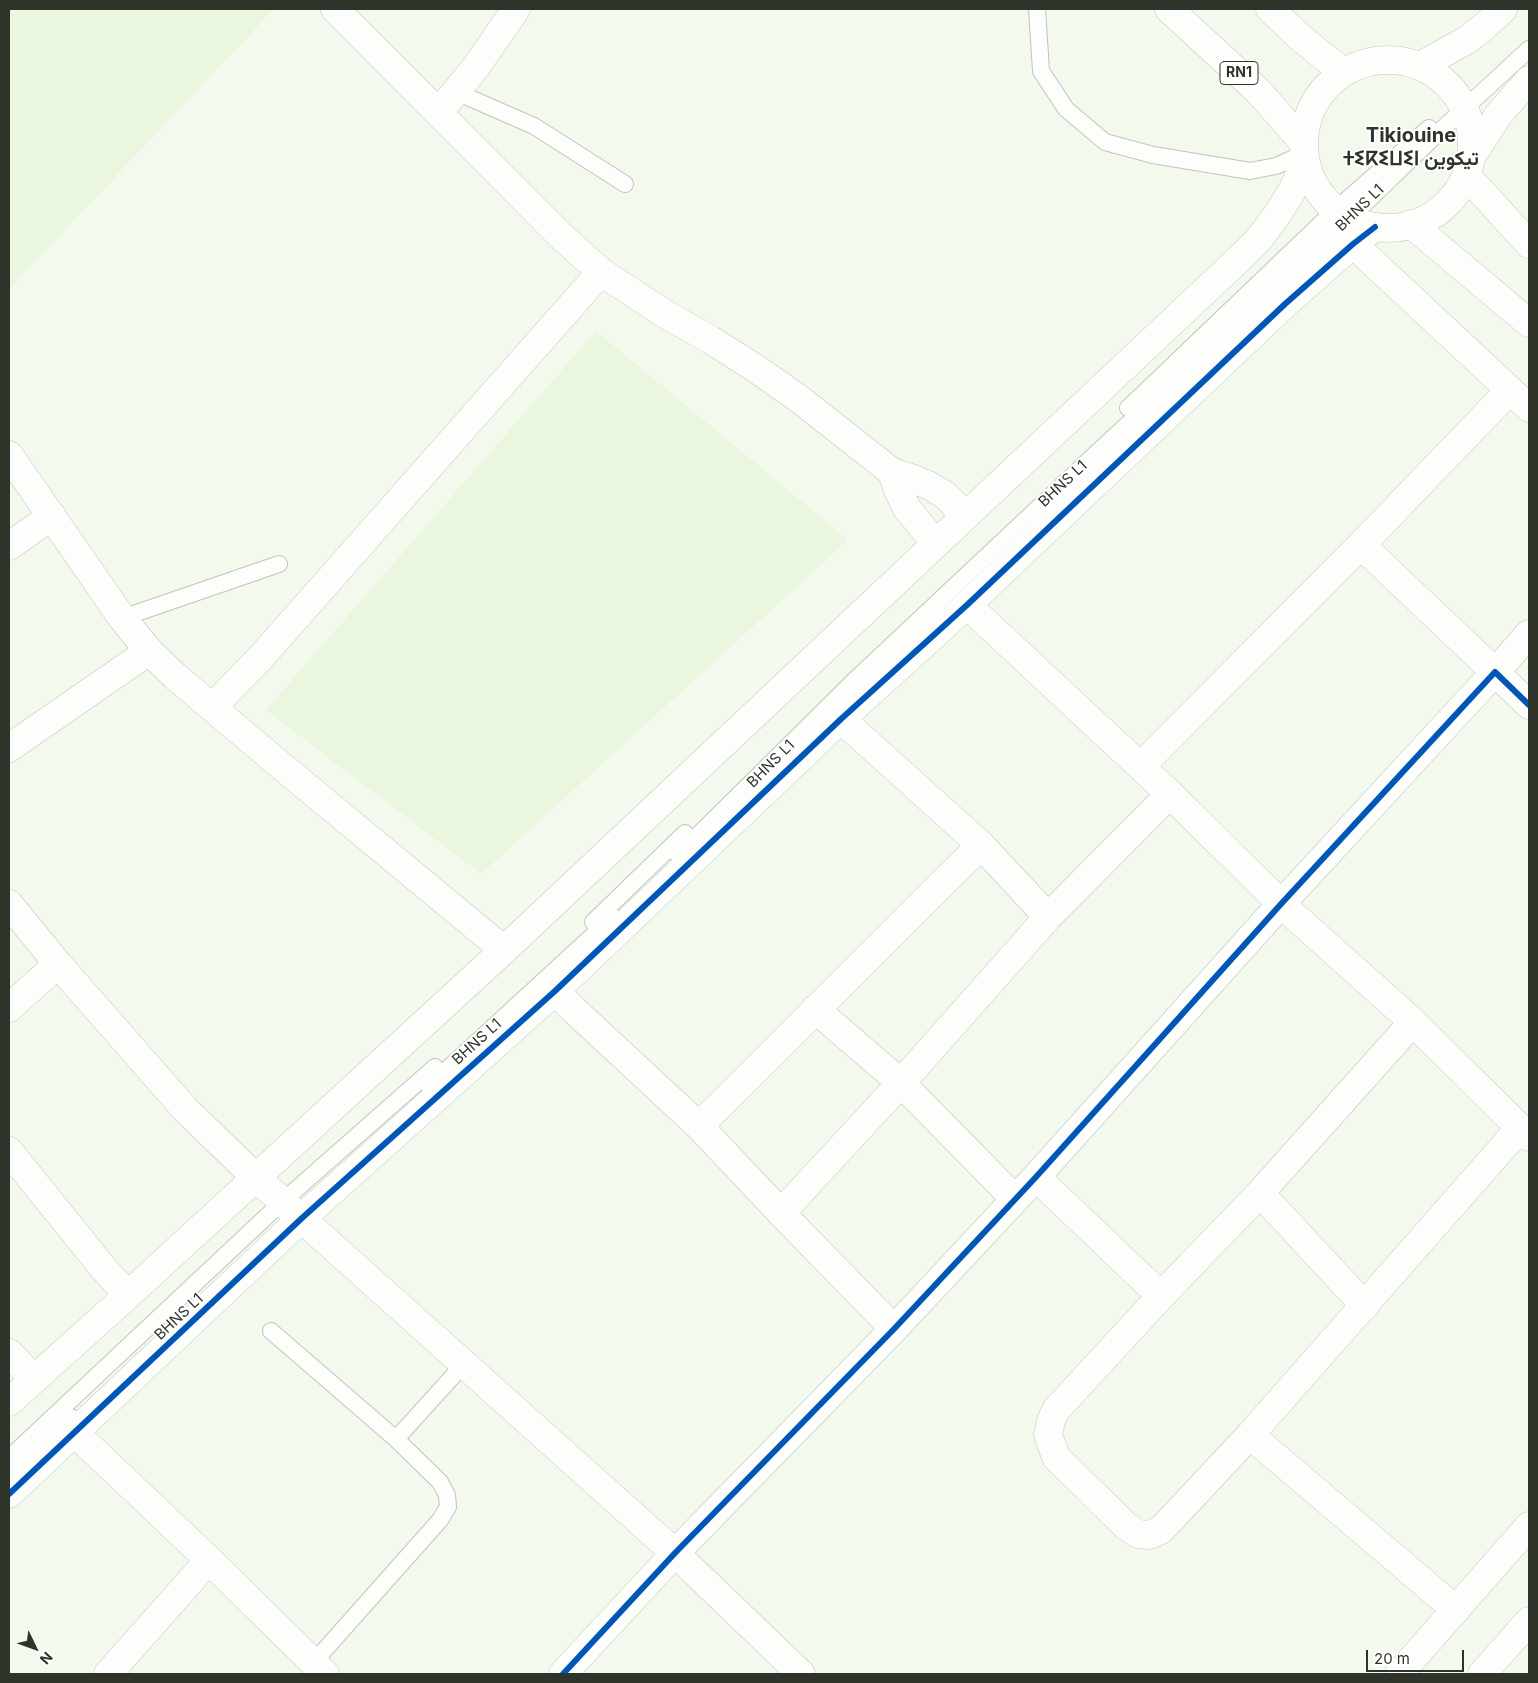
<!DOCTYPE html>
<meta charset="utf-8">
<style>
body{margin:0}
#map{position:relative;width:1538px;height:1683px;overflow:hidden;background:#f3f9ed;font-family:Inter,sans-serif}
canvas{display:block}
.frame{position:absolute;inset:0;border:10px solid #2f342a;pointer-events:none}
.north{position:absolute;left:10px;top:1623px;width:50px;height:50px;-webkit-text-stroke:4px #fff;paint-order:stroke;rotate:132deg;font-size:14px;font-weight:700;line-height:20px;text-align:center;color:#2f342a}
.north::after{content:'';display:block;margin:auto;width:18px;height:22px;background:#2f342a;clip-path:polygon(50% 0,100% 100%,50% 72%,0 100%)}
.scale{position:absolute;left:1366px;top:1650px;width:98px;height:22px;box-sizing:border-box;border:2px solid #2f342a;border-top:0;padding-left:6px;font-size:15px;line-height:18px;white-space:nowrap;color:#2f342a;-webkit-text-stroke:4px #fff;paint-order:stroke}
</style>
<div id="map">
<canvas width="1538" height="1683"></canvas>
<div class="frame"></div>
<div class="north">N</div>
<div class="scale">20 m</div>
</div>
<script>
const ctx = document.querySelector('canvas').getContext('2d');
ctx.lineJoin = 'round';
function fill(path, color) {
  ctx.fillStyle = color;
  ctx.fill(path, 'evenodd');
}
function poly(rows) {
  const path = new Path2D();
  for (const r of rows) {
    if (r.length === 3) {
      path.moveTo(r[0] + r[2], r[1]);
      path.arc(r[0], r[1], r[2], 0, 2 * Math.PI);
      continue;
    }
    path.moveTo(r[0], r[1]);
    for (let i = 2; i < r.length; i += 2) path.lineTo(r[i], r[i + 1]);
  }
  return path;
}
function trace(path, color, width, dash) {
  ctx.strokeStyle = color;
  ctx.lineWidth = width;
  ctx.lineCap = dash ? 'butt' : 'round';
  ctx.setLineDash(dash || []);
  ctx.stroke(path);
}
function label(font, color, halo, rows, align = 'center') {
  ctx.font = font + ' Inter,Vazirmatn,"Noto Sans Tifinagh",sans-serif';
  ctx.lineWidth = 4;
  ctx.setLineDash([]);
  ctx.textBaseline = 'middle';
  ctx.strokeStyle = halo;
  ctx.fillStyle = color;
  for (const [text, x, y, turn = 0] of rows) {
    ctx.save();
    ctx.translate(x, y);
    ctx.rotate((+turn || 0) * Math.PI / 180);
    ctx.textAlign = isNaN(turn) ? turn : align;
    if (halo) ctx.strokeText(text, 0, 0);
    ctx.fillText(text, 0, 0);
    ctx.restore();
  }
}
fill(poly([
 [9,9,274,9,9,289],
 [596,331,848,540,481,874,266,710]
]), '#eaf6de');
const lane = poly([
 [1037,9,1041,71,1066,109,1105,142,1153,155,1250,171,1276,166,1303,154],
 [456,92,534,126,625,184],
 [1128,408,1334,211,1429,128],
 [122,618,279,564],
 [678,855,860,675,1105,445,1329,238,1440,131,1529,49],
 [593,922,685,833],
 [429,1086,613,917],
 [271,1331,396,1439,464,1364],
 [9,1458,283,1201,435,1067],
 [9,1475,71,1417],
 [313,1663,440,1520,448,1507,447,1495,440,1482,396,1439]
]);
const street = poly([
 [335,9,560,235,601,272,665,314,711,340,755,368,798,398,892,472,911,478,928,485,945,495,965,515],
 [1420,66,1467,40,1487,24,1503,9],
 [439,112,476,67,516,9],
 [1473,154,1499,114,1529,80],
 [1353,244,1529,408],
 [9,455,122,618,149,651,176,677,285,769,504,950],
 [892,472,898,490,906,507,935,543],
 [1361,545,1510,390],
 [9,546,52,516],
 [967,605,1170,794,1281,904,1413,1022,1529,1137],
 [213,707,262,656,601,272],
 [841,719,981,845,1048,917],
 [9,748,149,651],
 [1141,766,1361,545,1495,672,1529,634],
 [9,904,58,964,185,1109,255,1177,675,1553,801,1674],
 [555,991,574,1010,699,1126,781,1213,894,1329],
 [9,1008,58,964],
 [815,1009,901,1083,1015,1199],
 [1413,1022,1260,1193,1161,1296,1056,1410,1051,1421,1048,1435,1056,1457,1126,1526,1138,1534,1149,1535,1161,1530,1250,1435,1520,1128],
 [699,1126,981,845],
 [9,1151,104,1269,128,1295],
 [1036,1177,1161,1296],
 [1260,1193,1365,1306],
 [781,1213,901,1083,1048,917,1170,794],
 [9,1353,34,1379],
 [74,1432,209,1560,325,1674],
 [1250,1435,1456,1610],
 [108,1674,209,1560],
 [563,1674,675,1553,894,1329,1036,1177,1281,904,1495,672,1529,705],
 [1399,1674,1529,1526],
 [1482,1674,1529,1621]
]);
const secondary = poly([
 [9,1402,128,1295,504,950,1240,258,1260,238,1277,215,1292,191,1304,165],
 [9,1494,302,1218,555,991,841,719,967,605,1285,304,1353,244,1375,227]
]);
const highway = poly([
 [1169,9,1258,91,1303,142],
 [1270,9,1302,39,1343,72],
 [1388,144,84],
 [1467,176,1529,244],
 [1411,224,1529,323]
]);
trace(lane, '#c0c5bb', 18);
trace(street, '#c0c5bb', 29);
trace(secondary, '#c0c5bb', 29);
trace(highway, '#c0c5bb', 29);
trace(lane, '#fdfefc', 16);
trace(street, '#fdfefc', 28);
trace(secondary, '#fdfefc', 28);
trace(highway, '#fdfefc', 28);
trace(poly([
 [9,1494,302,1218,555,991,841,719,967,605,1285,304,1353,244,1375,227],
 [563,1674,675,1553,894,1329,1036,1177,1281,904,1495,672,1529,705]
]), '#0057b8', 6);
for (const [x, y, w] of [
 [1239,73,38]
]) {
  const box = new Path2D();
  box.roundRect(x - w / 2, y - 11.5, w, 23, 4);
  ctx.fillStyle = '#fff';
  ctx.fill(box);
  trace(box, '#2f342a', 1);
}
label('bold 14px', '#2f342a', null, [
 ["RN1",1239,73]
]);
label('15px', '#2f342a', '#fff', [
 ["BHNS L1",1360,208,-44],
 ["BHNS L1",1063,484,-43],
 ["BHNS L1",771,764,-45],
 ["BHNS L1",477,1042,-42],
 ["BHNS L1",179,1317,-43]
]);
label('bold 20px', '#2f342a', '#fff', [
 ["Tikiouine",1411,136],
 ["ⵜⵉⴽⵉⵡⵉⵏ تيكوين",1411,159]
]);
</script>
